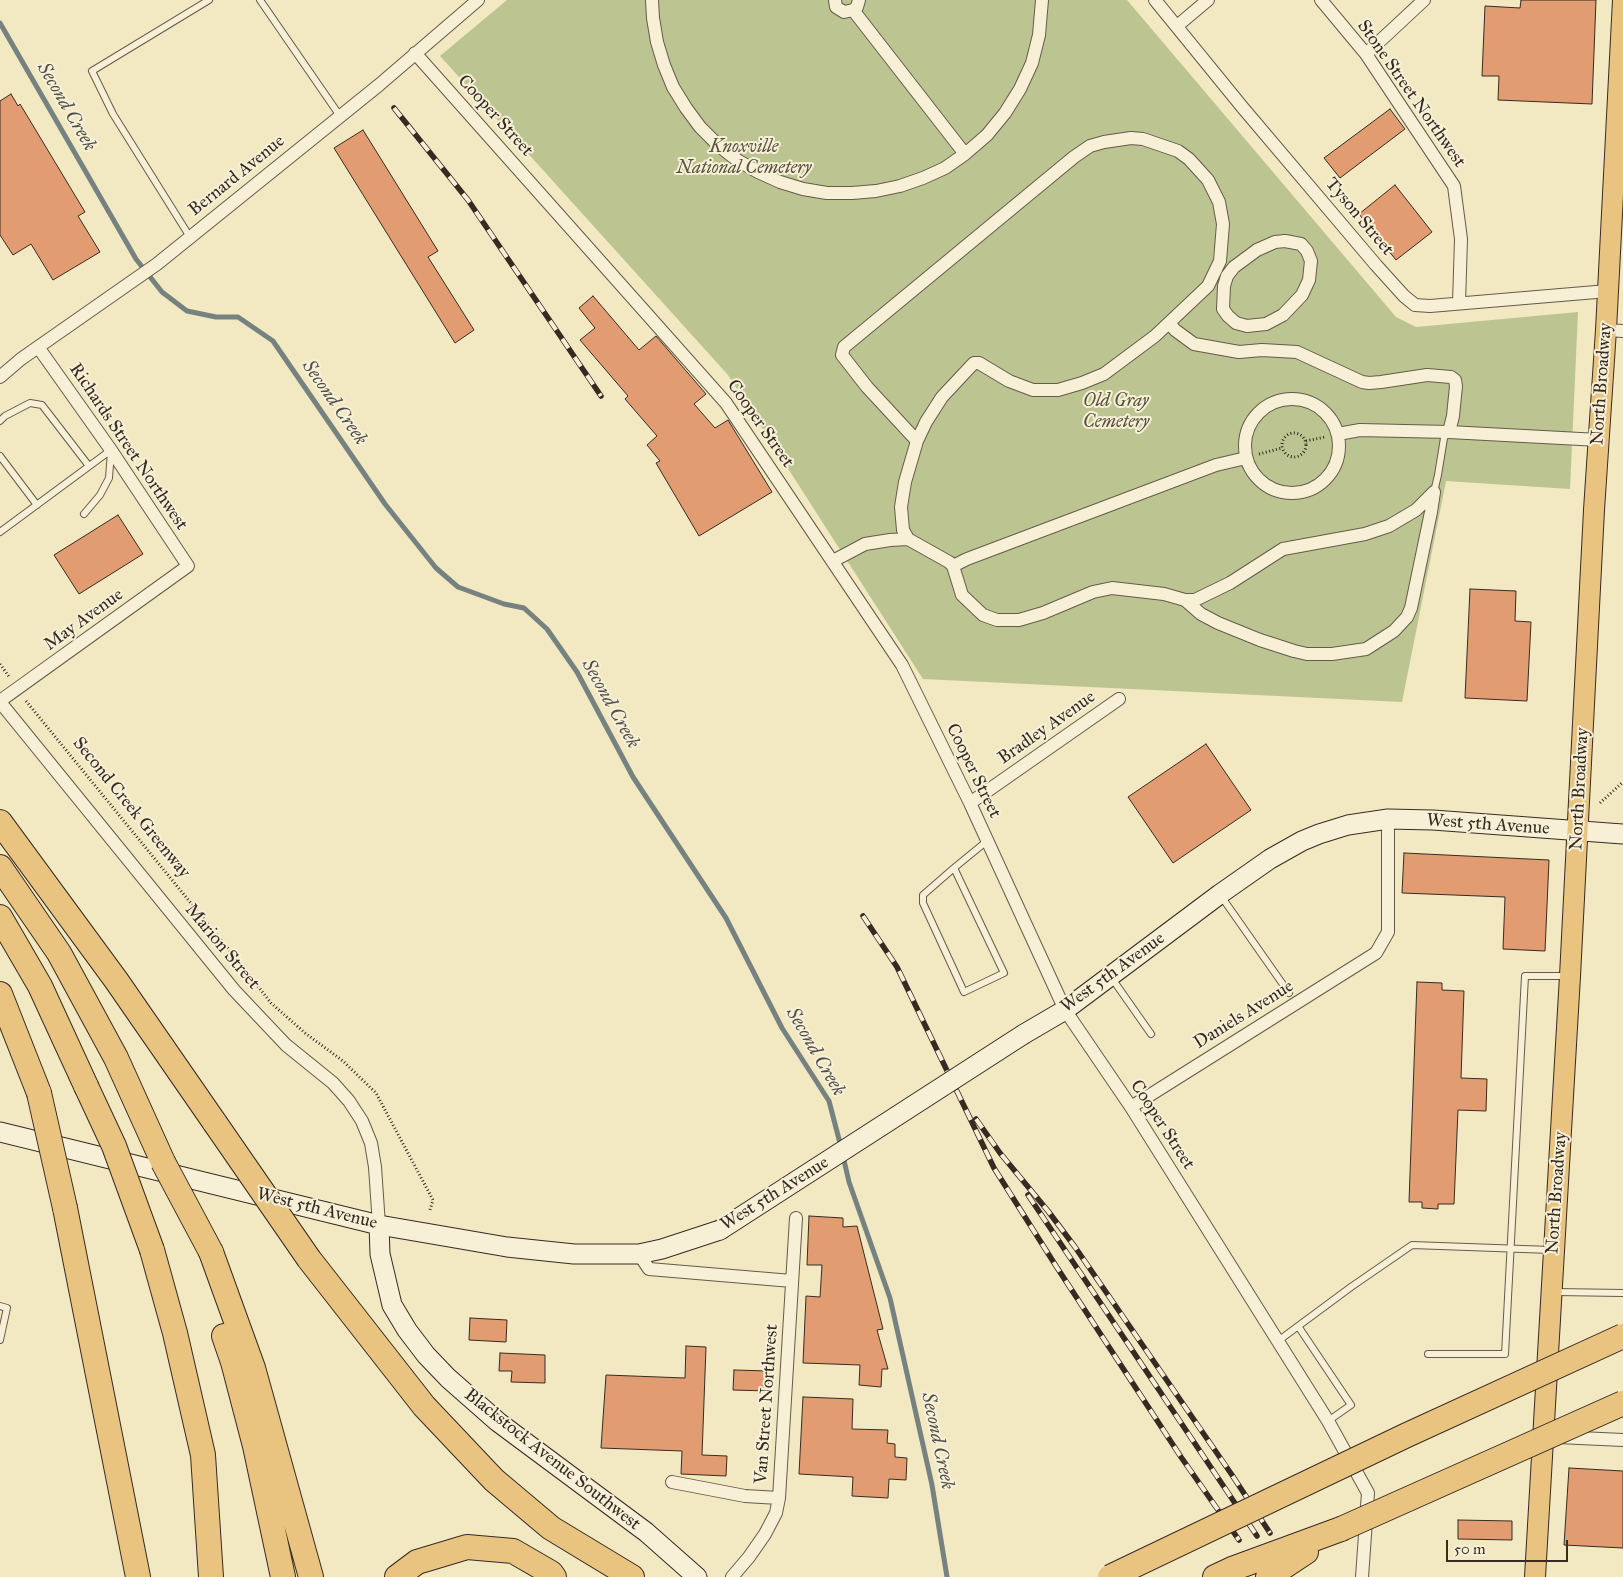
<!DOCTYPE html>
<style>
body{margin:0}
#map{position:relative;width:1623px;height:1577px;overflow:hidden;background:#f2e8c2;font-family:"IM FELL Great Primer",serif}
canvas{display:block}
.scale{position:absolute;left:1446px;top:1540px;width:122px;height:22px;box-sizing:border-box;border:2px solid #372a22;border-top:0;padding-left:6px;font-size:15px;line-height:18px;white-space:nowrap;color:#372a22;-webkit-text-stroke:4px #f7f0d7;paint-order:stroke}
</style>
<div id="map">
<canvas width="1623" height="1577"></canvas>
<div class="scale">50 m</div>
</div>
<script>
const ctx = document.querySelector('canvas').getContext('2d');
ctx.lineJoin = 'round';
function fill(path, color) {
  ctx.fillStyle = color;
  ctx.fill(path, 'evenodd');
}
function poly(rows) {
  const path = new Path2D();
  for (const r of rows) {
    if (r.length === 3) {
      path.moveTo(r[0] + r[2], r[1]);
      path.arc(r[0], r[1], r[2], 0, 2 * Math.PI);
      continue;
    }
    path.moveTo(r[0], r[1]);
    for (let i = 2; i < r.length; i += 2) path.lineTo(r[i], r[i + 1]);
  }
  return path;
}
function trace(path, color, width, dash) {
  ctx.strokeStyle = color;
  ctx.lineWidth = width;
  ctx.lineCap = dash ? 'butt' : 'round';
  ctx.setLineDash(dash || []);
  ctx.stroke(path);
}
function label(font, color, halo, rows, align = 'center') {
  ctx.font = font + ' "IM FELL Great Primer",serif';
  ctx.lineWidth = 4;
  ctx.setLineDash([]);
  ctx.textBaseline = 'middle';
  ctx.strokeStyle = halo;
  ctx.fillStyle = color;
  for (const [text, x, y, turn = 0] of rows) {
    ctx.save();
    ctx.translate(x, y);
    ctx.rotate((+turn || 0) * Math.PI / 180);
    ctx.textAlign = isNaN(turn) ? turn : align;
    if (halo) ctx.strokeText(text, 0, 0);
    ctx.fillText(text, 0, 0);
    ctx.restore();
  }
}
fill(poly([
 [507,0,1127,0,1396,317,1416,327,1578,312,1570,489,1446,481,1402,702,923,679,728,375,440,56]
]), '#bcc592');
trace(poly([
 [0,23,136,259,162,292,187,311,216,317,238,317,273,341,385,504,436,568,458,587,504,604,524,608,547,629,577,672,633,777,726,918,782,1028,829,1101,841,1147],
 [843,1156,849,1182,890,1298,932,1485,947,1577]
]), '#768280', 5);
const building = poly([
 [1521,0,1596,0,1592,104,1498,100,1499,76,1482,76,1485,6,1520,8,1521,0],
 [11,94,18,106,20,104,85,212,78,216,100,252,53,280,31,244,13,255,0,235,0,101,11,94],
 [1390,109,1405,129,1340,178,1324,158,1390,109],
 [363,130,438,251,428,257,474,330,455,343,334,148,363,130],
 [1395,185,1432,232,1396,260,1359,214,1395,185],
 [593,296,639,350,656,336,706,394,694,404,715,428,728,420,772,492,699,536,656,463,660,461,647,445,657,436,625,399,628,396,580,340,595,328,579,308,593,296],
 [118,515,143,554,79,594,54,555,118,515],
 [1470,589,1516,591,1515,621,1531,622,1527,701,1465,698,1470,589],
 [1206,744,1251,810,1173,863,1128,797,1206,744],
 [1404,853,1549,860,1545,951,1503,949,1505,897,1402,893,1404,853],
 [1417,982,1442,983,1442,990,1464,991,1461,1078,1487,1079,1486,1111,1458,1110,1454,1204,1438,1204,1438,1209,1422,1208,1422,1202,1409,1202,1417,982],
 [809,1216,843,1218,843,1227,857,1226,883,1329,877,1330,888,1369,882,1369,881,1387,859,1385,860,1365,803,1363,806,1296,820,1297,822,1265,807,1265,809,1216],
 [470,1318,507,1320,506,1342,469,1340,470,1318],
 [686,1346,706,1347,702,1455,727,1456,726,1476,681,1474,682,1451,601,1448,606,1375,685,1378,686,1346],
 [500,1353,545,1355,545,1383,511,1382,512,1371,499,1371,500,1353],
 [734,1370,769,1371,768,1391,733,1390,734,1370],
 [803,1397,853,1399,852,1429,888,1430,887,1443,895,1444,895,1457,907,1458,906,1480,889,1479,888,1498,852,1496,853,1477,799,1474,803,1397],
 [1569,1468,1623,1471,1623,1548,1564,1545,1569,1468],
 [1458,1520,1512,1521,1512,1540,1458,1539,1458,1520]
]);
fill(building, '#e29c72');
trace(building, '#372a22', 1);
const lane = poly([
 [260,0,340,116],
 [190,237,113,114,92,71,209,0],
 [0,421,5,416,30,403,42,405,89,466],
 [0,456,37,505],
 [1434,492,1438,475,1444,438,1448,433],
 [84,514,100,495,109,478,111,451],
 [0,532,111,450],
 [954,868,1004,973,964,992,923,903,923,895,954,868,987,841],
 [1221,896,1289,993],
 [1111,977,1151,1034],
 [1555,1292,1623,1293],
 [0,1306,7,1308,0,1340],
 [1298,1326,1351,1405,1328,1421],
 [1278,1341,1351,1287,1412,1245,1551,1250],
 [1428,1354,1505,1354,1525,976,1566,976]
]);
const street = poly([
 [652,0,653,18,657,42,664,65,673,87,686,108,700,127,718,145,737,160,758,172,780,182,803,189,827,193,852,193,876,191,900,186,923,178,945,168,965,154,987,135,1005,113,1020,89,1032,63,1039,35,1042,0],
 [835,0,836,7,844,12,853,10,857,7,859,0],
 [1155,0,1243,108,1376,265,1404,296,1415,305,1430,306,1608,291],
 [1321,0,1366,54,1454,186,1461,239,1459,303],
 [853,10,965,154],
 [1177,26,1208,0],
 [415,53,726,403,902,665,970,803,1065,1010,1131,1107,1328,1421,1368,1493,1362,1577],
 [1366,54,1424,0],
 [1285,241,1301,244,1307,251,1311,261,1309,280,1302,295,1283,315,1266,324,1247,326,1236,323,1228,316,1223,309,1224,286,1227,276,1234,267,1257,250,1275,242,1285,241],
 [1170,324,1175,330,1194,344,1239,352,1262,350,1297,352,1362,382,1369,383,1381,382,1427,375,1451,377,1455,380,1456,386,1453,416,1449,432],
 [1606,330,1623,331],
 [0,377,21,359,157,264,379,85,478,0],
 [1292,446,47],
 [1338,434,1360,430,1449,432,1599,440],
 [917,441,867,387,842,355,844,347,1074,157,1090,146,1104,142,1131,138,1143,139,1178,151,1189,159,1208,180,1219,202,1223,224,1220,261,1208,286,1155,336,1104,374,1082,383,1058,390,1033,390,1009,381,979,363,974,363,971,366,942,397,926,422,917,441,905,482,901,507,903,530,908,539,949,562,953,566,962,595,983,615,997,620,1019,620,1043,613,1093,592,1112,588,1164,594,1185,600,1195,600,1230,583,1283,549,1365,534,1389,526,1416,510,1434,492],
 [833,561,865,544,890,540,908,539],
 [953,566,967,559,1216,465,1246,458],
 [1185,600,1201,614,1218,623,1260,640,1294,651,1307,654,1332,654,1366,649,1394,631,1407,617,1411,608,1431,512,1434,492],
 [0,701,188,566,111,450,38,347],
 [0,702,234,990,286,1045,333,1083,349,1101,362,1121,371,1143,375,1167,379,1225],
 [970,803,1119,699],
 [1131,1107,1376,953,1388,932,1388,819],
 [639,1254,649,1269,792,1281],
 [1558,1437,1623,1440],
 [672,1482,745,1496,779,1498],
 [732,1577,749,1557,765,1534,776,1513,779,1498,796,1218]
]);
const secondary = poly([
 [1024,1034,1065,1010,1220,894,1270,859,1302,841,1319,834,1348,825,1388,819,1433,820,1623,834],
 [0,1132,379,1225,507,1247,574,1254,639,1254,662,1249,720,1230],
 [379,1225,380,1254,392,1305,407,1330,426,1355,448,1378,498,1422,646,1532,697,1577]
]);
const primary = poly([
 [1535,1577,1570,976,1594,510,1606,330,1623,0]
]);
const highway = poly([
 [0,822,116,980,215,1123],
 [0,867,59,953,116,1058,163,1162],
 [0,917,40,986,86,1086],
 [0,994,39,1093],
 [65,1208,138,1577],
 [152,1250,175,1333,203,1455,211,1577],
 [211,1252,253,1368,311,1577],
 [309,1259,424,1406,494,1480,551,1528,632,1577],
 [224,1336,233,1362,255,1446,283,1577],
 [397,1577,417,1562,467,1547,513,1551,551,1573,554,1577],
 [1215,1577,1232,1569,1341,1529],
 [1268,1577,1306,1552]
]);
trace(lane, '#665a4a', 8);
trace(street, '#665a4a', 14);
trace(secondary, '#372a22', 21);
trace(primary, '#372a22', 22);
trace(highway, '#372a22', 26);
trace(poly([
 [1294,445,12],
 [1306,441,1325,437],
 [1259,454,1282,448],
 [0,664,10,678],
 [26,701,243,967,271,1003,305,1033,343,1061,376,1093,433,1200,430,1210],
 [1600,803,1623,782]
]), '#372a22', 3, [1, 2.5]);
trace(lane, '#f7f0d7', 6);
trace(street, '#f7f0d7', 12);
trace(secondary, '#f7f0d7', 19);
trace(primary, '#e9c481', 20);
trace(highway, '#e9c481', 24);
const rail = poly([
 [394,108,468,200,601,396],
 [863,916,897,967,994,1168,1056,1266,1181,1457,1239,1540],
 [976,1119,1000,1153,1048,1211,1075,1247,1232,1475,1270,1533],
 [1028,1195,1257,1536]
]);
trace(rail, '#372a22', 5.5);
trace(rail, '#f7f0d7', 4, [11]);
const secondaryBridge = poly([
 [720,1230,1024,1034]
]);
const highwayBridge = poly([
 [86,1086,114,1146,152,1250],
 [39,1093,65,1208],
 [215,1123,309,1259],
 [163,1162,211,1252],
 [1341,1529,1623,1403],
 [1110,1577,1407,1435,1623,1336]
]);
trace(secondaryBridge, '#372a22', 21, []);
trace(highwayBridge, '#372a22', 26, []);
trace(secondaryBridge, '#f7f0d7', 19);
trace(highwayBridge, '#e9c481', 24);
label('18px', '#372a22', '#f7f0d7', [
 ["Stone Street Northwest",1411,94,55],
 ["Cooper Street",495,116,48],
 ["Bernard Avenue",237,176,-39],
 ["Tyson Street",1359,217,50],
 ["North Broadway",1602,384,-86],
 ["Cooper Street",760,424,55],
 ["Richards Street Northwest",128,447,56],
 ["May Avenue",84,620,-36],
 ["Bradley Avenue",1047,728,-35],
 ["Cooper Street",973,771,64],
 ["North Broadway",1580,789,-87],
 ["Second Creek Greenway",131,808,51],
 ["West 5th Avenue",1488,825,4],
 ["Marion Street",222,947,50],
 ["West 5th Avenue",1113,973,-36],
 ["Daniels Avenue",1244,1015,-32],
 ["Cooper Street",1162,1125,57],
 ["North Broadway",1557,1193,-86],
 ["West 5th Avenue",775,1194,-32],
 ["West 5th Avenue",317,1209,14],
 ["Van Street Northwest",767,1404,-86],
 ["Blackstock Avenue Southwest",552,1460,38]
]);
label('italic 18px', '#58513e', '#f7f0d7', [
 ["Knoxville",744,148],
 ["National Cemetery",744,169],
 ["Old Gray",1116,402],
 ["Cemetery",1116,423]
]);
label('italic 19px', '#514f49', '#f7f0d7', [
 ["Second Creek",66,107,60],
 ["Second Creek",334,403,55],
 ["Second Creek",610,704,61],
 ["Second Creek",815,1052,60],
 ["Second Creek",937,1441,78]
]);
</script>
